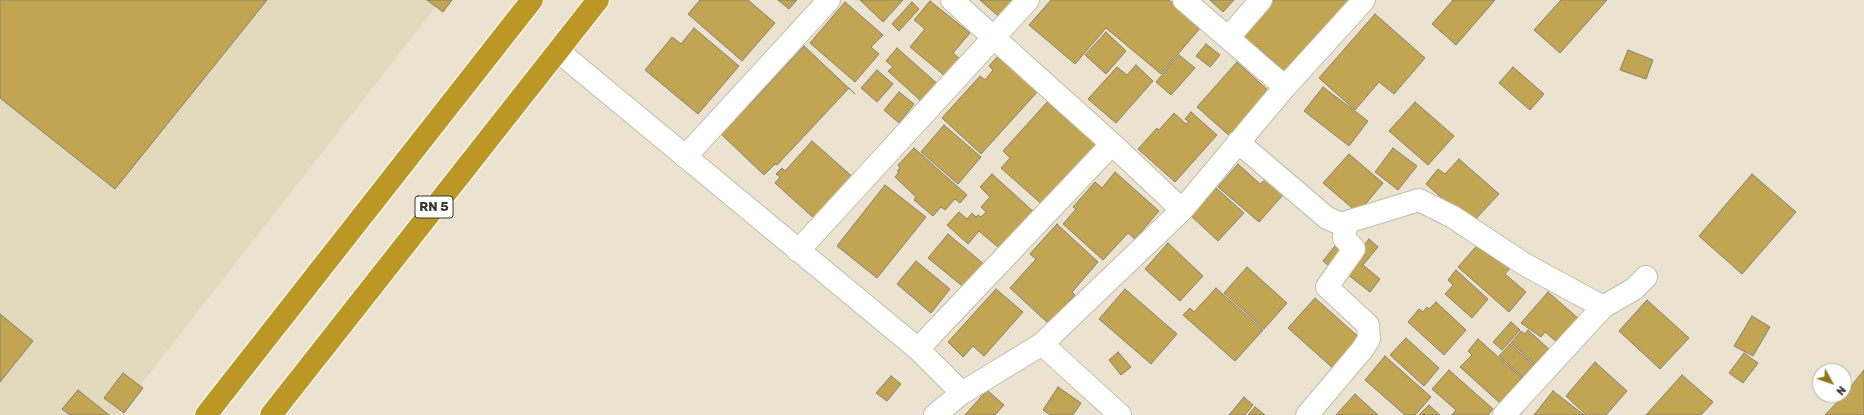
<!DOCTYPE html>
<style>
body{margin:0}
#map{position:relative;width:1864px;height:415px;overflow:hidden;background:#ebe3cf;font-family:Rubik,sans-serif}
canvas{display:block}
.north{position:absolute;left:1812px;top:363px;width:40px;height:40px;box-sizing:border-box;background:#fff;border:1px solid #b0afab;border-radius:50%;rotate:130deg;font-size:11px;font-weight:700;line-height:16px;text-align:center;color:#39362e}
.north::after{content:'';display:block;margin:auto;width:14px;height:18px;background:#8f7419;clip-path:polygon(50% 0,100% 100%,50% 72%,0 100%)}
</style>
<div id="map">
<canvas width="1864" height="415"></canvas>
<div class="north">N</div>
</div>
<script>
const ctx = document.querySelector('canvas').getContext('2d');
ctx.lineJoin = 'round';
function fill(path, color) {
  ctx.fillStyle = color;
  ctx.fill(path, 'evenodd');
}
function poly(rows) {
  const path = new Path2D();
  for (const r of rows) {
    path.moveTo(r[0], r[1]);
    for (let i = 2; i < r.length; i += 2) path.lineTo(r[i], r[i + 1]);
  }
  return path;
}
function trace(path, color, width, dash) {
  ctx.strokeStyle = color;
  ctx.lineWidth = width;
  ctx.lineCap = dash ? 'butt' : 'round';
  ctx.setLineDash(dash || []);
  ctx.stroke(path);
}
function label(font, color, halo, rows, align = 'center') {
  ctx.font = font + ' Rubik,sans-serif';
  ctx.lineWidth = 3.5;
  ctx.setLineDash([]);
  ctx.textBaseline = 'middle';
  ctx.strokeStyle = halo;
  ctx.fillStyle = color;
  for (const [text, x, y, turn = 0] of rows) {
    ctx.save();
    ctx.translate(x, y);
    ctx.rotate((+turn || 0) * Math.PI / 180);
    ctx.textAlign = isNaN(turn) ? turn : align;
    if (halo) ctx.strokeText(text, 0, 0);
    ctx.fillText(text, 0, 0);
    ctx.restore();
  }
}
fill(poly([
 [0,0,441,0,117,415,0,415]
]), '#e3d9bd');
const building = poly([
 [0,0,267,0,115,189,0,98,0,0],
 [427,0,452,0,443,12,427,0],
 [700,0,748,0,775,23,742,61,688,14,700,0],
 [778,0,797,0,789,9,778,0],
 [860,0,903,0,883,22,860,0],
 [980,0,1022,0,1004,21,980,0],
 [1051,0,1169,0,1201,27,1161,74,1106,28,1075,64,1029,25,1051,0],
 [1210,0,1234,0,1223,12,1210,0],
 [1267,0,1351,0,1286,73,1257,46,1254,49,1237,33,1267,0],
 [1453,0,1495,0,1456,45,1432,24,1453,0],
 [1561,0,1607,0,1560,53,1534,30,1561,0],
 [930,1,970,33,953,53,960,59,945,76,910,47,925,29,914,20,930,1],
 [845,2,883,35,871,47,879,54,855,82,810,43,845,2],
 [912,2,919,9,899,31,892,24,912,2],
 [1375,14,1425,58,1394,94,1379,82,1355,110,1319,78,1375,14],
 [694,28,739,66,698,114,645,70,672,37,681,44,694,28],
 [1106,32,1126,51,1106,74,1085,55,1106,32],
 [1206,44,1220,55,1210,67,1196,56,1206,44],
 [804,46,855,94,849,88,777,165,775,164,764,175,720,133,752,99,753,101,804,46],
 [897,48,940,86,921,101,888,71,893,67,886,61,897,48],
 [1628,50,1653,60,1646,79,1620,70,1628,50],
 [999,55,1039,90,981,154,942,118,980,76,985,80,993,70,989,66,999,55],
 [1179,55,1195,68,1171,95,1156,82,1179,55],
 [1237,62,1272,94,1232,138,1197,107,1237,62],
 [1136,65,1153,81,1116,123,1088,99,1117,67,1127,75,1136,65],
 [1513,67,1544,94,1530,110,1499,83,1513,67],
 [877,70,893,84,877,102,861,88,877,70],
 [1323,87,1368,121,1349,146,1304,111,1323,87],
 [899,92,914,104,899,123,884,110,899,92],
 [1049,100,1099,144,1068,179,1065,176,1051,192,1054,194,1044,206,1001,168,1010,158,1003,151,1049,100],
 [1415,102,1454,136,1428,165,1389,131,1415,102],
 [1191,112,1217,135,1175,182,1138,149,1157,128,1159,130,1174,113,1186,124,1189,122,1185,119,1191,112],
 [944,125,981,157,958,184,921,152,944,125],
 [812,141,855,179,817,221,775,183,780,177,776,174,782,168,785,171,812,141],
 [914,148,967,195,960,203,955,199,945,210,941,207,933,216,914,200,916,197,895,177,899,172,897,171,900,168,898,165,914,148],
 [1393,148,1417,166,1398,190,1375,172,1393,148],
 [1349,154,1383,183,1358,213,1323,183,1349,154],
 [1459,159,1499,194,1471,224,1426,184,1438,169,1445,174,1459,159],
 [1238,164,1260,184,1265,180,1283,195,1259,222,1218,187,1238,164],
 [1115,172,1159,211,1135,239,1128,233,1103,260,1063,224,1076,209,1073,207,1095,182,1102,188,1115,172],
 [992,174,1036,214,999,248,979,231,968,244,947,225,959,212,967,219,972,213,976,217,978,215,981,217,986,212,981,207,990,197,980,187,992,174],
 [1752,174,1796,212,1742,274,1699,236,1752,174],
 [885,185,926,217,877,278,837,246,885,185],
 [1215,187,1244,213,1218,241,1190,215,1215,187],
 [1057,224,1098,262,1072,292,1075,295,1049,324,1010,288,1036,259,1030,254,1057,224],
 [948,234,985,265,966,289,928,258,948,234],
 [1369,239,1378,247,1363,265,1380,279,1370,292,1343,271,1369,239],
 [1481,241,1511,267,1505,274,1526,292,1509,312,1458,267,1481,241],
 [1338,242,1349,251,1334,270,1323,261,1338,242],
 [1168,243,1203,276,1180,301,1145,269,1168,243],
 [916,261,950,289,931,313,897,284,916,261],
 [1247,267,1287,303,1264,329,1224,293,1247,267],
 [1456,270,1488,299,1472,318,1445,294,1453,285,1448,280,1456,270],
 [1216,288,1263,330,1235,361,1183,315,1190,308,1194,312,1216,288],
 [996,289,1023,312,984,356,973,346,963,357,948,342,996,289],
 [1125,289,1177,334,1151,364,1099,319,1125,289],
 [1548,292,1579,319,1558,343,1545,332,1541,337,1521,323,1548,292],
 [1315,298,1362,340,1335,370,1288,328,1315,298],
 [1647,300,1689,338,1660,369,1619,331,1647,300],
 [1436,302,1466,330,1444,355,1408,322,1419,309,1423,312,1427,307,1429,309,1436,302],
 [0,314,33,341,0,382,0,314],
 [1752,316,1770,327,1753,356,1734,346,1752,316],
 [1511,322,1520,330,1502,350,1493,342,1511,322],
 [1528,330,1552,352,1538,367,1511,343,1521,331,1525,334,1528,330],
 [1406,338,1439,368,1424,386,1390,355,1406,338],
 [1478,339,1522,378,1500,403,1460,367,1472,355,1468,351,1478,339],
 [1510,344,1536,367,1526,380,1499,356,1510,344],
 [1118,352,1131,367,1121,375,1109,360,1118,352],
 [1744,353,1758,363,1743,383,1729,373,1744,353],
 [1385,356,1431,397,1415,415,1405,415,1365,380,1385,356],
 [1595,362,1627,391,1606,415,1586,415,1566,396,1595,362],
 [1449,370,1493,409,1488,415,1452,415,1456,410,1432,389,1449,370],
 [1864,370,1864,415,1825,415,1844,395,1864,370],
 [123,373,143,388,124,413,104,398,123,373],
 [1682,375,1713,402,1701,415,1646,415,1682,375],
 [891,376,901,384,887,401,876,393,891,376],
 [1058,387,1081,403,1073,415,1050,415,1043,410,1058,387],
 [78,390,109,415,70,415,62,409,78,390],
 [987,390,1004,405,995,415,965,415,987,390],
 [1553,391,1584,415,1534,415,1553,391],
 [1355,394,1378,415,1336,415,1355,394],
 [1244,397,1253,405,1245,415,1229,415,1244,397],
 [1429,405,1440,415,1419,415,1429,405],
 [1255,407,1265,415,1248,415,1255,407]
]);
fill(building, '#c2a553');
trace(building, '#88816e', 1);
const minor = poly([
 [952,0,1112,144,1182,210],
 [1184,0,1285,87],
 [1228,38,1261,0],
 [558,51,918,349,962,393],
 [1238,142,1327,218,1343,225,1347,222,1419,200,1453,217,1524,264,1603,307,1634,289,1646,277],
 [685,157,829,0],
 [798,251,1028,0],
 [1042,344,1120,415],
 [918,349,1112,144],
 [935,415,962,393,1042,344,1182,210,1285,87,1364,0],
 [1307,415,1362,350,1369,339,1368,325,1327,287,1354,249,1344,238,1347,222],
 [1504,415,1603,307]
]);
const highway = poly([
 [206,415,532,0],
 [271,415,598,0]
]);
trace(minor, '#c3bca8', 24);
trace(highway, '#fff', 24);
trace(minor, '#fff', 22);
trace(highway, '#bb9826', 22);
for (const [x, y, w] of [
 [434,207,38]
]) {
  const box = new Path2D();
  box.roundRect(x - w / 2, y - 11, w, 22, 3);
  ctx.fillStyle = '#fff';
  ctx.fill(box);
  trace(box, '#39362e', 1);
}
label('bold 13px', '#39362e', null, [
 ["RN 5",434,207]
]);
</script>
